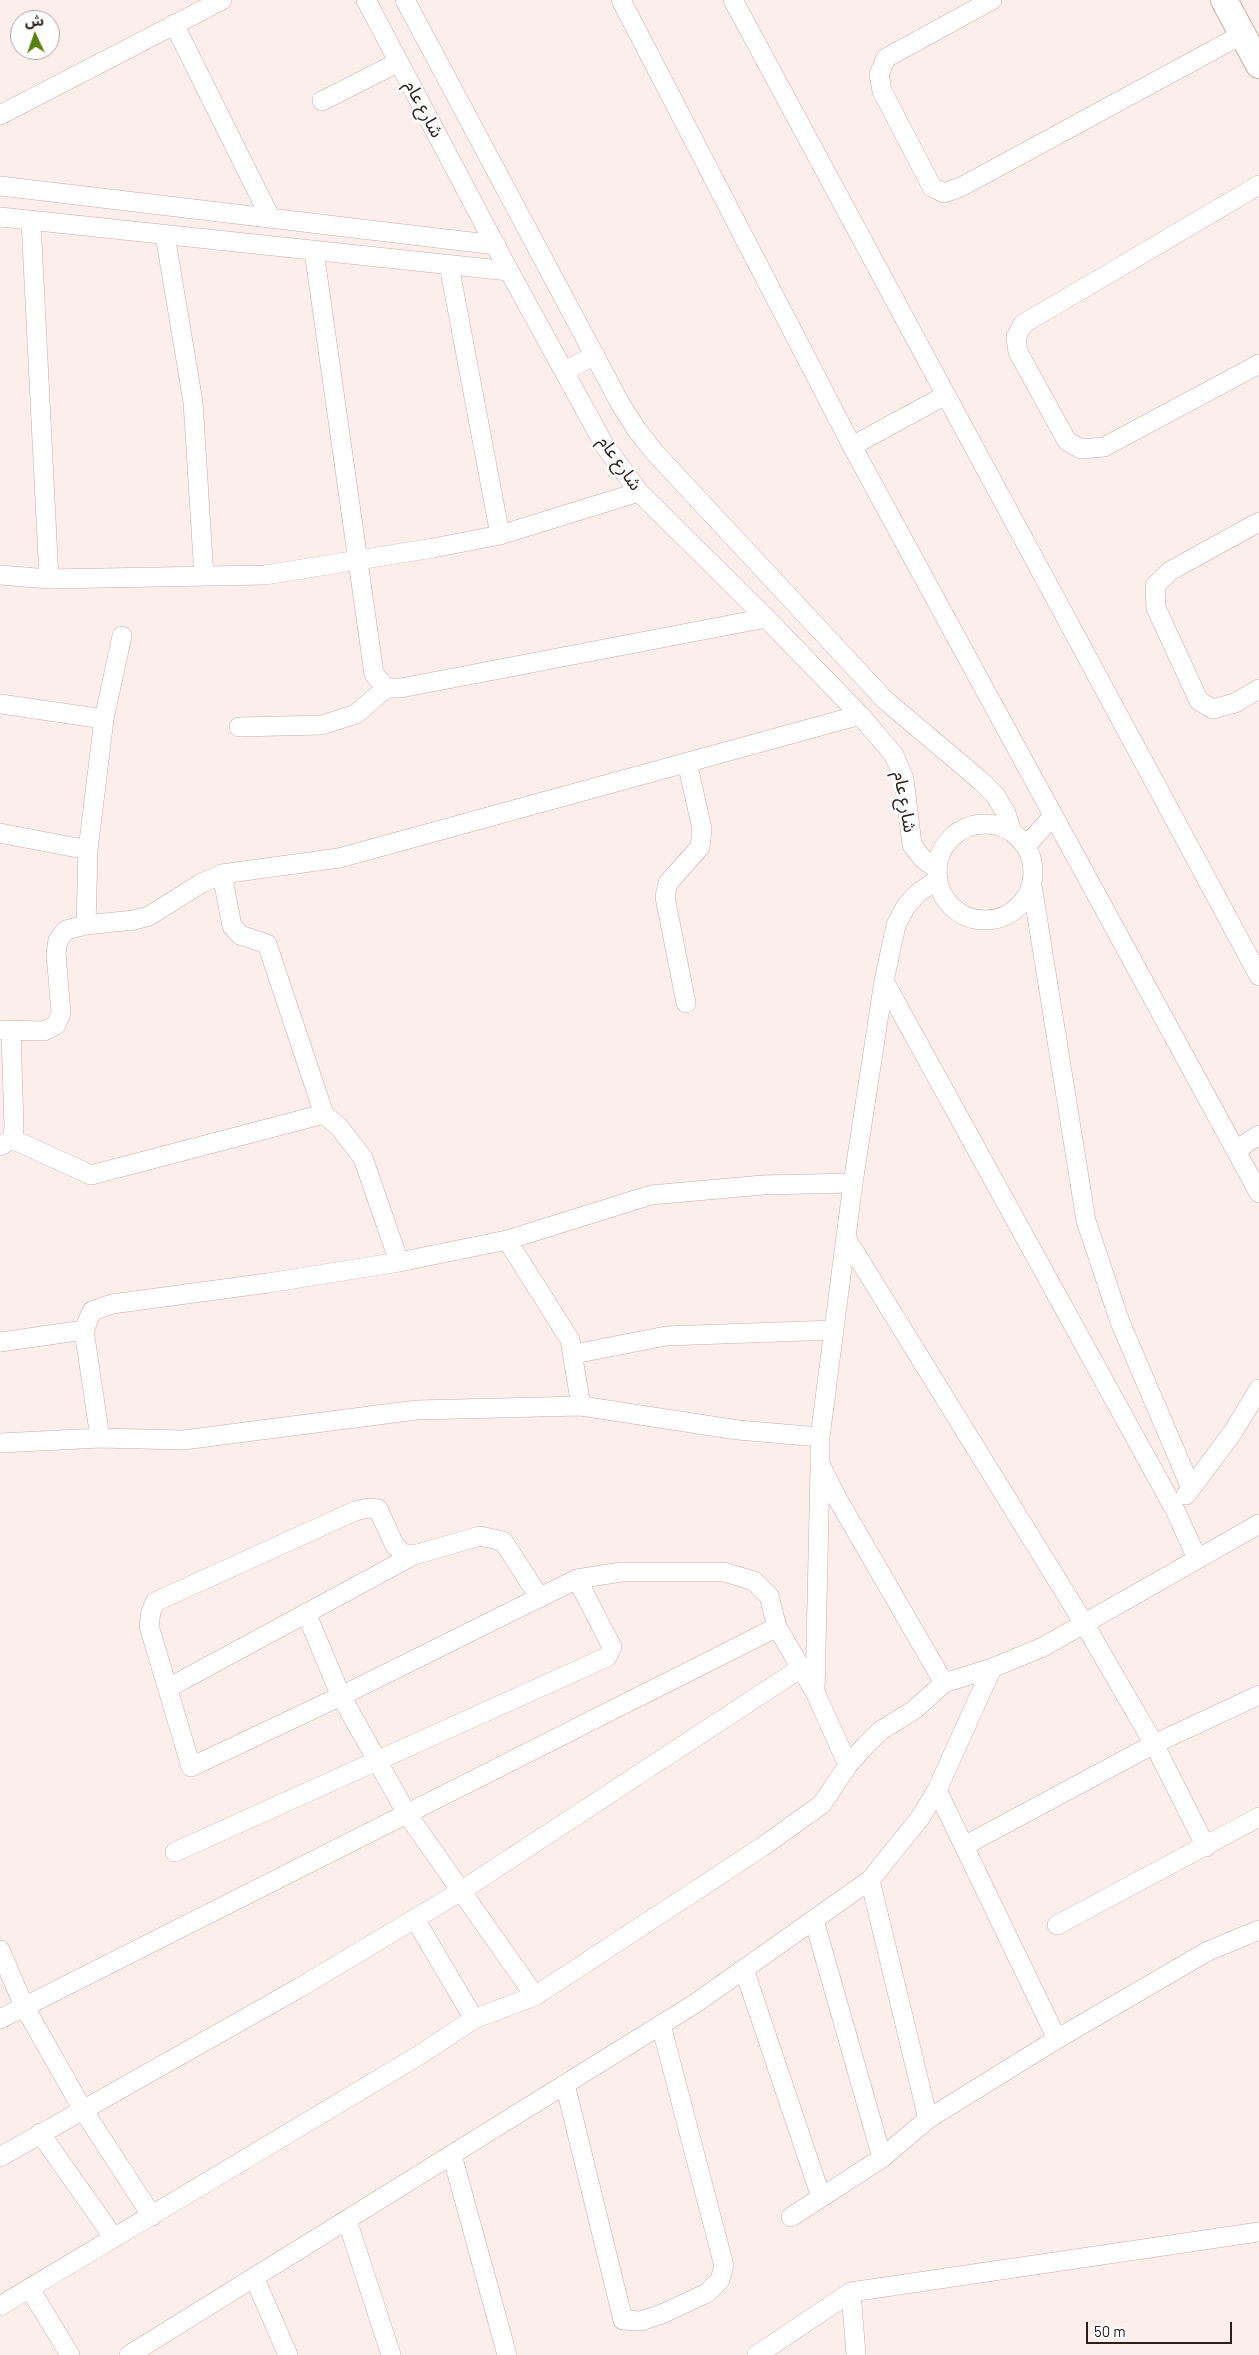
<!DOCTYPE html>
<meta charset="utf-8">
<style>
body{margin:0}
#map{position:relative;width:1259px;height:2355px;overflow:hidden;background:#fbeeeb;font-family:Barlow,"Noto Sans Arabic",sans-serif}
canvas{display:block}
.north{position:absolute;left:10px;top:10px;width:50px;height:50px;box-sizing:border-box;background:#fefefe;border:1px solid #aaa5a4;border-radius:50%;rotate:357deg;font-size:14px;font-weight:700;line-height:20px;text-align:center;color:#2c201d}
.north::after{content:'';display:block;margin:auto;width:18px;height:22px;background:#56820b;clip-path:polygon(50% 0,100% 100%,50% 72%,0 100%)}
.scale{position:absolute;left:1086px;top:2322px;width:146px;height:22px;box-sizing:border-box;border:2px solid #2c201d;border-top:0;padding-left:6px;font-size:15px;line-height:18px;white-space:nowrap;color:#2c201d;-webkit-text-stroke:4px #fefefe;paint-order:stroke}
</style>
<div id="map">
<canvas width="1259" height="2355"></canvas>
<div class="north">ش</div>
<div class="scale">50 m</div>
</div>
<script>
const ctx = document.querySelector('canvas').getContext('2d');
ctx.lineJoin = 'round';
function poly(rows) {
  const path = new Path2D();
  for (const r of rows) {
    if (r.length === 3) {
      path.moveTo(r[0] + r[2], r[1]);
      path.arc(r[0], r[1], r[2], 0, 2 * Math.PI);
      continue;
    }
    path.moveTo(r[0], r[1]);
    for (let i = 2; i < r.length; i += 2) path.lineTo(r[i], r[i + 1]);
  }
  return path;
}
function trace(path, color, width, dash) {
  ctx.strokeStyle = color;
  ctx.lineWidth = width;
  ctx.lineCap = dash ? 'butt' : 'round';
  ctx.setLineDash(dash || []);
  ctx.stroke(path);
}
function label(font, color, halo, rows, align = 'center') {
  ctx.font = font + ' Barlow,"Noto Sans Arabic",sans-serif';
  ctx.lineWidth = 5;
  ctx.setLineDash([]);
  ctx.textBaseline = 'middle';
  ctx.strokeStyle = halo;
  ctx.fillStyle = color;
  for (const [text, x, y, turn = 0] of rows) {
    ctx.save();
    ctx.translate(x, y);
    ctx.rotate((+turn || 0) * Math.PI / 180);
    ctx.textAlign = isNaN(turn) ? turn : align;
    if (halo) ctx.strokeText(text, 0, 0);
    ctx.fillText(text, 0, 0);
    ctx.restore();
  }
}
const street = poly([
 [366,0,509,271,605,446,639,492,766,618,860,715,894,755,904,779,912,845,923,859,937,869],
 [405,0,621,405,637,430,656,454,885,700,981,781,995,795,1006,813,1012,832],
 [621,0,852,446,1259,1193],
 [733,0,1259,976],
 [992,0,886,58,879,74,882,91,932,187,944,193,961,187,1243,34],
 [174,24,270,217],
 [322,101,399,62],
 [0,115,222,0],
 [1259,185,1023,324,1016,337,1018,352,1067,441,1081,449,1104,447,1259,364],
 [0,186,496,245],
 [0,217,509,271],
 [31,221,49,579],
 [165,235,193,402,204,576],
 [314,251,374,674,386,688],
 [449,265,500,535],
 [565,371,595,355],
 [852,446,946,395],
 [1259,522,1170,571,1155,586,1156,608,1199,701,1213,709,1235,703,1259,689],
 [0,575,49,579,265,575,433,548,500,535,639,492],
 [0,704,104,719],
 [239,727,322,725,356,714,386,688,401,688,766,618],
 [985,872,48],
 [0,833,88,850],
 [1026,846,1053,816],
 [222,874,232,926,240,935,267,944,324,1114,339,1127,363,1158,399,1262],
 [938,879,918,893,906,906,896,925,884,981,853,1183,820,1437,820,1464,837,1498,944,1683],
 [1032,885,1086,1221,1120,1322,1191,1488],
 [86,925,88,850,104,719,122,636],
 [884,981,1175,1510,1197,1558],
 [686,1003,665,897,668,883,700,847,702,829,687,762],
 [0,1030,44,1031,56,1025,61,1013,56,954,58,940,66,930,86,925,134,920,149,916,200,884,222,874,339,858,860,715],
 [12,1139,91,1175,324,1114],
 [0,1146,12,1139,14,1128,11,1031],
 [1236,1150,1259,1135],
 [846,1238,1085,1625,1154,1744,1206,1847],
 [507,1240,570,1340,581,1406],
 [0,1342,84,1330],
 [574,1354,666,1336,834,1330],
 [100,1438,84,1330,92,1311,112,1304,268,1283,399,1262,507,1240,651,1195,763,1185,853,1183],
 [0,1443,100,1438,183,1440,417,1410,581,1406,738,1430,820,1437],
 [1186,1495,1233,1432,1259,1389],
 [540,1598,503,1541,480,1536,414,1555,404,1554,395,1546,378,1509,368,1508,355,1511,155,1602,151,1612,149,1626,191,1767,341,1696,577,1579,621,1572,724,1572,754,1581,769,1596,777,1627,815,1692,848,1765],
 [306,1613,341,1696,407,1814,535,1996],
 [168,1688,414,1555],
 [815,1692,820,1468],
 [937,1790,1057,2039],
 [964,1846,1154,1744,1259,1695],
 [175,1852,607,1657,612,1647,577,1579],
 [870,1880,928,2119],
 [415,1919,474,2019],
 [814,1920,882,2158],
 [1057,1925,1259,1817],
 [0,1950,24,2006,83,2110,152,2216],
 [744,1969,821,2197],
 [0,2019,777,1627],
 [565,2084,623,2320,641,2321,662,2314,707,2293,720,2280,724,2266,661,2025],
 [40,2133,114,2238],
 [452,2155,507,2355],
 [0,2157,299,1988,461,1891,801,1668],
 [791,2217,882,2158,928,2119,1057,2039,1208,1951,1259,1930],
 [347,2220,391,2355],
 [254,2277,288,2355],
 [30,2289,70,2355],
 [0,2306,421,2054,474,2019,535,1996,762,1847,822,1804,848,1765,865,1746,880,1731,914,1710,944,1683,992,1668,1043,1647,1259,1524],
 [129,2355,696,2003,870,1880,920,1818,937,1790,992,1668],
 [757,2355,851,2292],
 [856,2355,851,2292,1259,2232]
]);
const secondary = poly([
 [1224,0,1259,65]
]);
trace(street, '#cbaca5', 20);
trace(secondary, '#cbaca5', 28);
trace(street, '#fff', 19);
trace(secondary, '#fff', 26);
label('18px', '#2c201d', '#fefefe', [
 ["شارع عام",424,109,62],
 ["شارع عام",620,463,55],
 ["شارع عام",905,802,80]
]);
</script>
